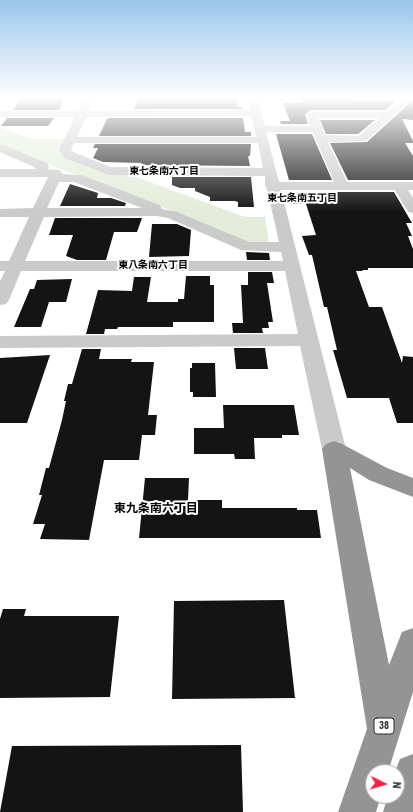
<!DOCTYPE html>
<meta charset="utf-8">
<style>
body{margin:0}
#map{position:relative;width:413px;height:812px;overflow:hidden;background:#fff;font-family:"Roboto Condensed",sans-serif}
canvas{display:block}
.north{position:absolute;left:365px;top:764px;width:40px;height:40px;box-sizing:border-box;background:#fff;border:1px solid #ababab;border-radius:50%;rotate:95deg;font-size:11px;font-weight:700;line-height:16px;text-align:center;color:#2d2d2d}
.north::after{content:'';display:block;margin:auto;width:14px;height:18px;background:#f02340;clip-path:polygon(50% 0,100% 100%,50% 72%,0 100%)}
</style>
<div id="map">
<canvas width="413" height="812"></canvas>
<div class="north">N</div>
</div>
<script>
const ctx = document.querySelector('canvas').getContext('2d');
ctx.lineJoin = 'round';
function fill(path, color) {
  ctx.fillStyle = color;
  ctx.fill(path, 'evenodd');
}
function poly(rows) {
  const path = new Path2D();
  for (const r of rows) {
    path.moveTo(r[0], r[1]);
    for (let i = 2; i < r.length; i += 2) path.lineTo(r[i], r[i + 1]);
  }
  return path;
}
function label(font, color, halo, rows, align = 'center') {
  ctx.font = font + ' "Roboto Condensed","Noto Sans JP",sans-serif';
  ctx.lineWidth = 4;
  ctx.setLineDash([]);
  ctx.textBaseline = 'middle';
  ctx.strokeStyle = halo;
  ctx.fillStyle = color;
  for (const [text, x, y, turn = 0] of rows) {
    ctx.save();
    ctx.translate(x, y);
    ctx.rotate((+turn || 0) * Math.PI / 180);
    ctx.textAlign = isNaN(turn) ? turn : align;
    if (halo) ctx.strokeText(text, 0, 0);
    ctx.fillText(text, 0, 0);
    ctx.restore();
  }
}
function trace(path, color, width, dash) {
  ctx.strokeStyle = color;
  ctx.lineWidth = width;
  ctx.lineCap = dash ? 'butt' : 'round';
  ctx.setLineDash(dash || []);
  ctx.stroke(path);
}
fill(poly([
 [0,128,34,139,66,139,60,153,112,174,128,174,245,217,265,217,269,245,249,245,170,210,0,146]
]), '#e4ecd9');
fill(poly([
 [22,98,65,98,59,110,13,110],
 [139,98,237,98,237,107,242,107,242,109,134,109],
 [317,98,352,98,354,101,385,101,386,99,397,100,385,110,311,110,305,114,308,124,281,124,280,121,290,121,283,103,303,103,303,99,318,99],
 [412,101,413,101,413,120,402,119,413,141,413,143,405,143,413,156,413,180,348,180,330,143,367,142],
 [7,118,54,118,48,126,1,126],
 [110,118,243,118,245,132,251,132,251,136,99,136,107,119],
 [320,120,375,120,358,134,326,134],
 [276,134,312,134,332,180,289,180],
 [95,144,251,144,250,156,248,156,250,166,141,165,142,163,103,162,93,158,98,148,93,148],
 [172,177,251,177,254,207,238,207,238,202,235,201,210,201,210,197,195,191,195,188,180,188,172,185],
 [70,184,98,193,97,198,111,198,126,203,125,206,134,206,60,206],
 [290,192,394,192,412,223,406,223,412,236,408,236,413,249,413,268,368,268,368,270,362,270,363,271,356,271,369,307,382,307,402,363,403,356,413,357,413,423,397,423,389,398,347,398,333,350,337,350,327,307,324,307,312,255,309,255,302,236,316,235,306,204,293,204],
 [55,218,142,218,137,232,114,232,106,260,77,260,66,256,73,235,49,235],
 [152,224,177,224,191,230,189,256,149,257],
 [246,252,269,253,270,260,247,260],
 [248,272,272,272,274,283,267,283,273,322,268,322,269,328,262,328,263,333,233,333,232,323,243,323,241,285,248,285],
 [186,276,210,276,210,285,214,285,214,322,173,322,173,327,118,327,117,329,105,329,104,334,86,334,98,290,132,291,134,277,151,277,147,302,178,302,178,299,184,299],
 [72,279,66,302,49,302,41,327,14,327,30,289,34,289,37,280],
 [234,348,265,348,268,369,236,369],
 [82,349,101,349,99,359,132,359,131,362,154,362,148,415,157,415,155,435,142,435,139,460,104,460,89,540,40,539,45,524,33,524,42,495,39,495,46,468,49,468,62,420,66,401,64,401,68,384,72,384],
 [50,355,27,423,0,423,0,358],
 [192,363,215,363,216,397,193,397,193,392,190,392,190,368,192,368],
 [223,405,294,405,299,435,282,435,282,438,254,438,255,459,235,459,234,454,194,454,194,428,224,428],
 [145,478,189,478,188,500,222,500,222,508,297,508,297,510,317,510,321,538,139,538],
 [284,600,295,698,172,699,174,601],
 [3,609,26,609,24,616,119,616,110,697,0,698,0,619],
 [241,745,243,812,0,812,12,746]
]), '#141414');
fill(poly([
 [84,98,94,98,88,111,251,110,248,98,258,98,265,126,310,126,306,115,311,112,386,112,402,98,413,98,366,141,328,142,347,182,413,182,413,190,408,190,413,198,413,213,408,212,395,190,281,190,346,449,342,454,334,457,326,454,322,449,300,346,0,348,0,336,298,334,285,271,21,271,9,300,6,304,0,305,0,281,5,271,0,271,0,261,9,261,29,217,0,217,0,209,33,208,48,177,0,177,0,169,35,169,36,168,0,152,0,144,47,163,49,166,48,169,60,170,62,174,81,175,160,205,162,209,177,212,249,242,279,242,267,189,265,186,265,176,109,175,65,158,59,150,75,117,0,117,0,111,78,111,84,98],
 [252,116,256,137,77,137,86,117,252,116],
 [318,118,379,118,359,136,325,135,318,118],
 [266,132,313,132,334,182,279,182,266,132],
 [74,143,258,143,263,168,111,167,73,152,71,150,74,143],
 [59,182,74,182,142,208,47,208,59,182],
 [157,216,168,218,241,250,281,252,283,261,25,261,44,217,157,216]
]), '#cacaca');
fill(poly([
 [334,441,342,444,387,468,413,478,413,497,369,480,350,468,389,665,402,632,413,628,413,692,388,772,373,772,373,796,381,796,376,812,338,812,367,729,322,449,326,444,334,441],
 [413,754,413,812,383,812,388,796,397,796,397,772,395,772,400,759,413,754]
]), '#949494');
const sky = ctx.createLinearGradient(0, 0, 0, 212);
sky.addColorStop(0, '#99c6ea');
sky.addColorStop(0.46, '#fff');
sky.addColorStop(1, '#ffffff00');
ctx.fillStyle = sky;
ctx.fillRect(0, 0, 413, 212);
label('bold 10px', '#000', '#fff', [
 ["東七条南六丁目",164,171],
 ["東七条南五丁目",302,198],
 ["東八条南六丁目",153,265]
]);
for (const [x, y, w] of [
 [384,726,20]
]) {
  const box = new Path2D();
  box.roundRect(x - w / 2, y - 8, w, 16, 3);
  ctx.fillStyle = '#fff';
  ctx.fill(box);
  trace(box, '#2d2d2d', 1);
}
label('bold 10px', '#2d2d2d', null, [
 ["38",384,726]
]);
label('bold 12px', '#000', '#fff', [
 ["東九条南六丁目",156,509]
]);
</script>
